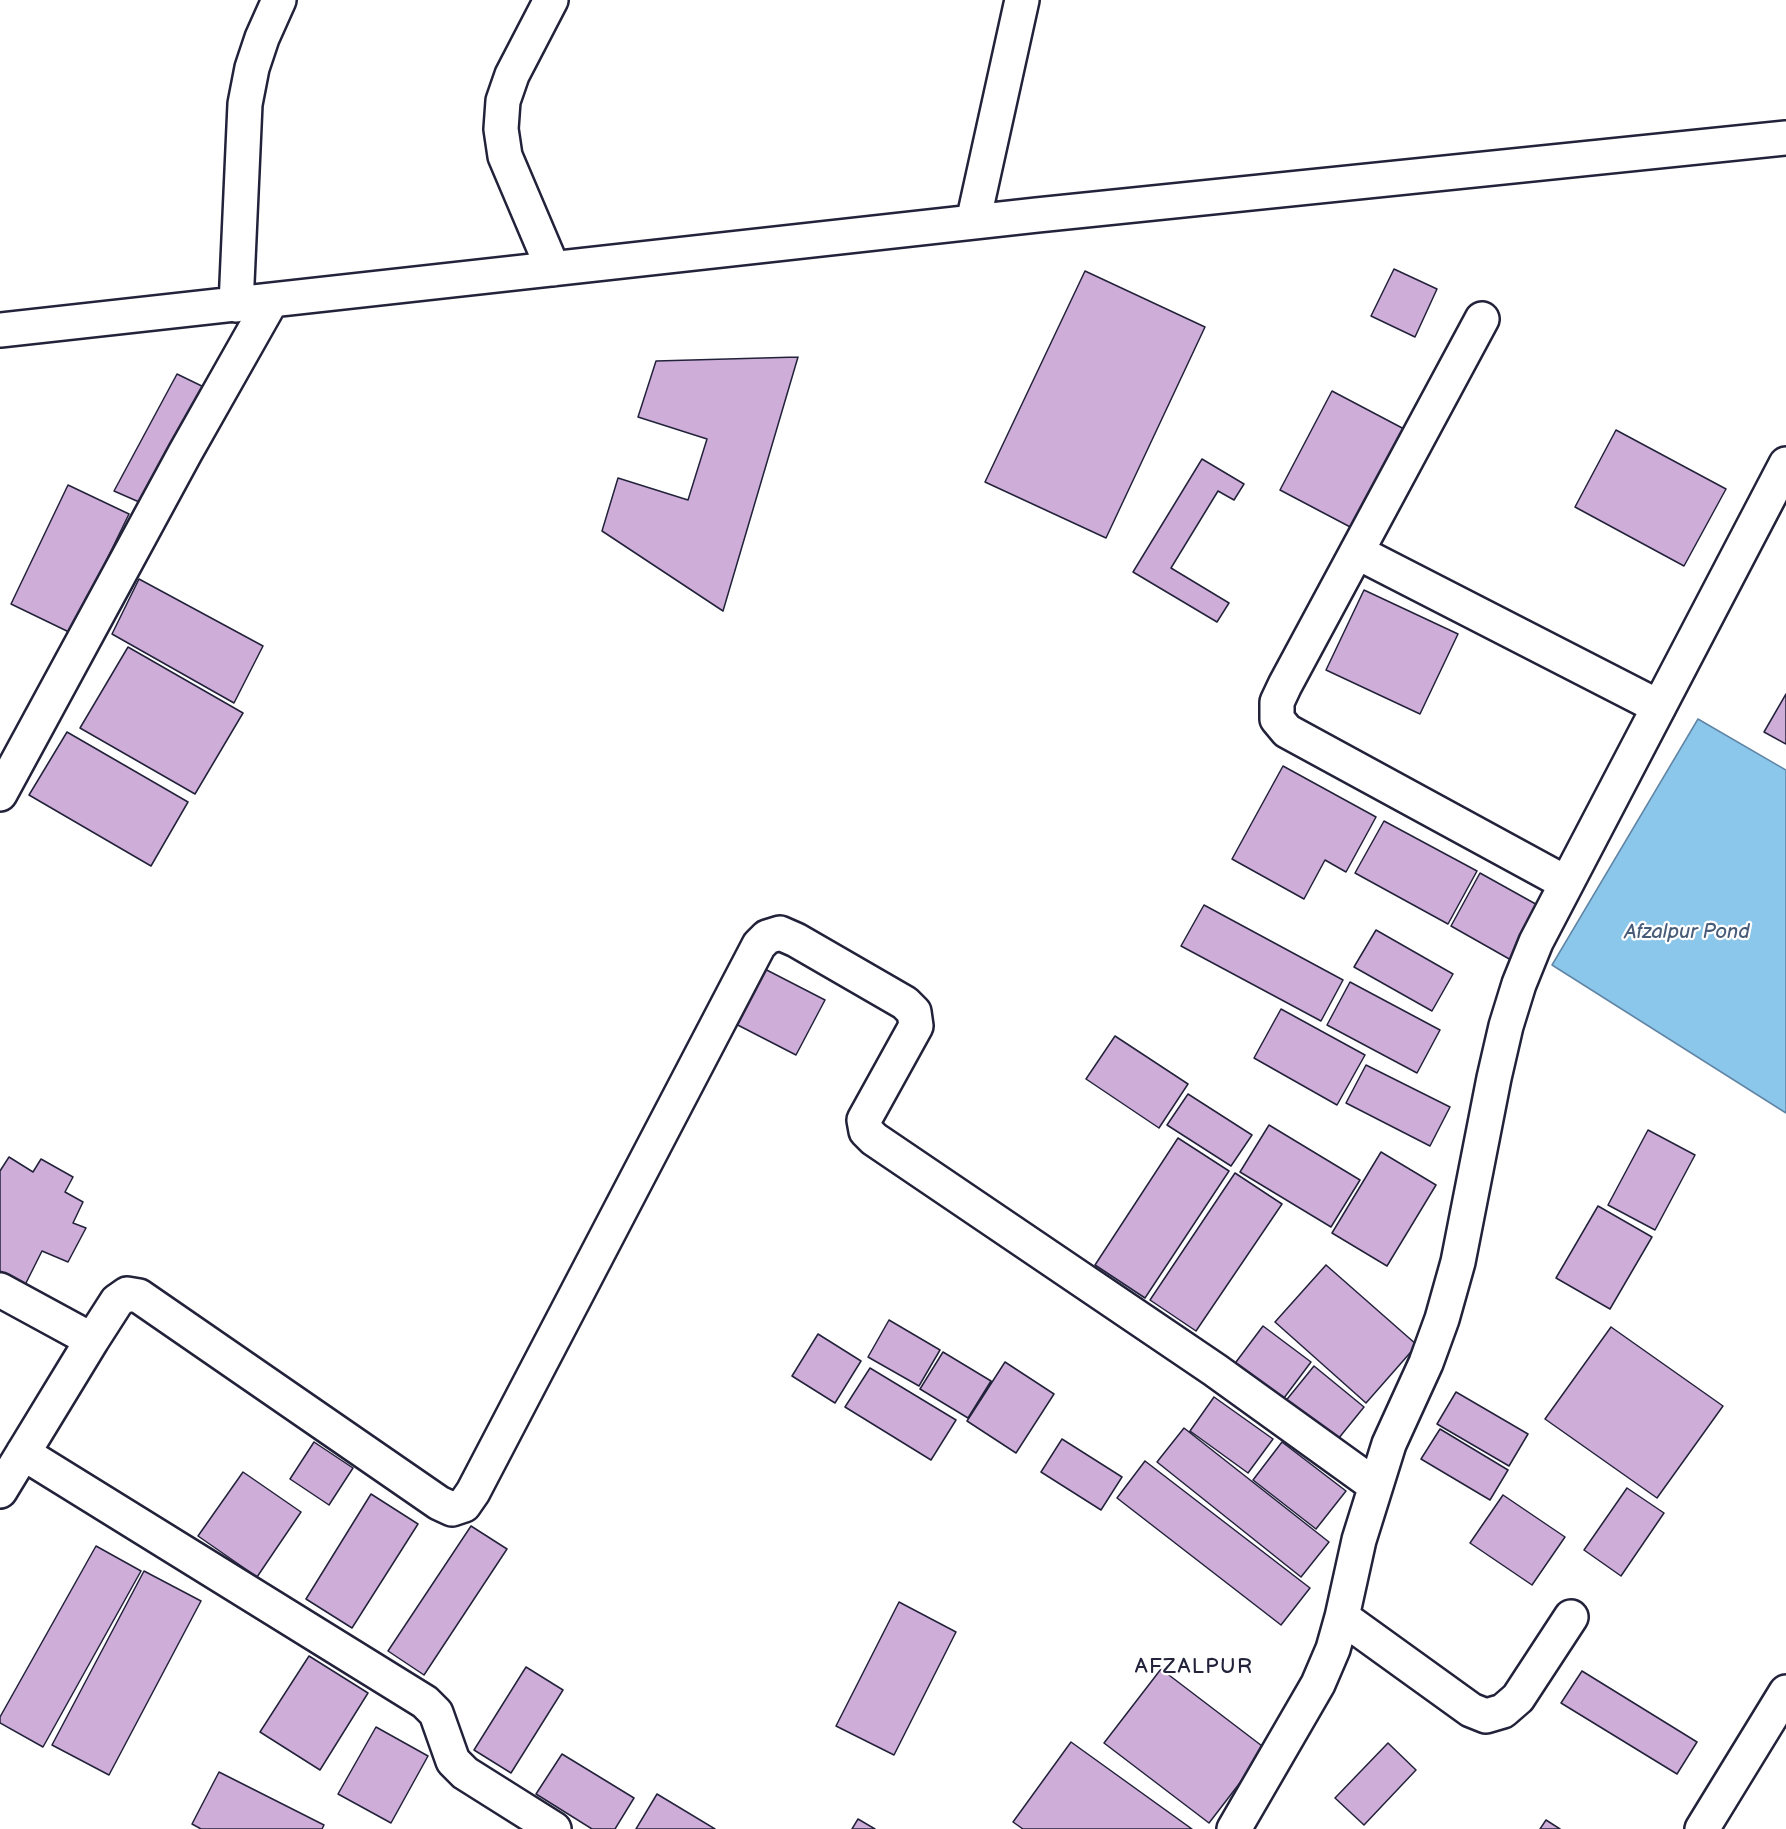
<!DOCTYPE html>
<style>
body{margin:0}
canvas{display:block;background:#fff}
</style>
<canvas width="1786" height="1829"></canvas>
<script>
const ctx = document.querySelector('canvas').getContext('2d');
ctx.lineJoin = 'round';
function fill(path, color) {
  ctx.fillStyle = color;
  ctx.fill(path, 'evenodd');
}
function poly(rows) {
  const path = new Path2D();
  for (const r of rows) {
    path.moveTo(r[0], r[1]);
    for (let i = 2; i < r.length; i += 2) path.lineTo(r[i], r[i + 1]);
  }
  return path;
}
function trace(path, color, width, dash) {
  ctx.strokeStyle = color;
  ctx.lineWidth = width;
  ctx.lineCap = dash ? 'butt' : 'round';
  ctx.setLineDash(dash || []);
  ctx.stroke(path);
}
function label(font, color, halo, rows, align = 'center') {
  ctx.font = font + ' "Balsamiq Sans",sans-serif';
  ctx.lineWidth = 4.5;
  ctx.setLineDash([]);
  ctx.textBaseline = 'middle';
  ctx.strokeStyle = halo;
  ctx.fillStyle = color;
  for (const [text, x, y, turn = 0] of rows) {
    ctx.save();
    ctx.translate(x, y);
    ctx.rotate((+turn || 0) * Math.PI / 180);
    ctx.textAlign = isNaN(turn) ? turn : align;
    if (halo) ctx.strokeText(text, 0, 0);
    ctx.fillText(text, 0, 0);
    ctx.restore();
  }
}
const water = poly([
 [1698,719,1786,770,1786,1113,1552,965,1698,719]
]);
fill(water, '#8bc7eb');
trace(water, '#6185a5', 1.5);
const building = poly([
 [1394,269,1437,289,1415,337,1371,316,1394,269],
 [1085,271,1205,327,1106,538,985,482,1085,271],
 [798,357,723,611,602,531,618,478,688,500,707,439,638,417,656,361,798,357],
 [177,374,210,390,146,505,114,491,177,374],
 [1332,391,1406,430,1354,529,1280,490,1332,391],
 [1616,430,1726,489,1684,566,1575,507,1616,430],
 [1202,459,1244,484,1234,500,1218,491,1171,568,1229,603,1217,622,1133,572,1202,459],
 [68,485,129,514,71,633,11,604,68,485],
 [139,579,263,646,234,703,112,634,139,579],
 [1364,590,1458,634,1420,714,1326,670,1364,590],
 [128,647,243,713,195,794,80,728,128,647],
 [1786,694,1786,744,1764,732,1786,694],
 [67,732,188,802,151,866,29,795,67,732],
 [1283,766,1376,817,1346,872,1325,860,1304,899,1232,859,1283,766],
 [1384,821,1477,871,1448,924,1355,873,1384,821],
 [1480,873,1541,907,1511,960,1451,926,1480,873],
 [1204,905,1343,980,1321,1021,1181,946,1204,905],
 [1376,930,1453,974,1432,1011,1354,967,1376,930],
 [757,965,825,1000,796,1055,728,1020,757,965],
 [1350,982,1440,1030,1417,1073,1327,1025,1350,982],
 [1281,1009,1365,1055,1337,1105,1254,1058,1281,1009],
 [1115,1036,1188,1084,1159,1128,1086,1079,1115,1036],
 [1366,1065,1450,1107,1430,1146,1346,1103,1366,1065],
 [1188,1094,1252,1135,1231,1166,1167,1125,1188,1094],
 [1269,1125,1360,1180,1331,1227,1240,1172,1269,1125],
 [1648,1130,1695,1155,1655,1230,1608,1205,1648,1130],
 [1178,1138,1229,1171,1145,1298,1095,1265,1178,1138],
 [1381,1152,1436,1185,1387,1266,1332,1233,1381,1152],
 [9,1157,33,1172,41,1159,73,1177,65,1192,83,1202,73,1223,86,1228,68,1262,42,1251,25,1285,0,1271,0,1171,9,1157],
 [1235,1173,1282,1204,1196,1331,1150,1300,1235,1173],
 [1598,1206,1652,1237,1610,1309,1556,1278,1598,1206],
 [1326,1265,1417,1345,1366,1403,1275,1322,1326,1265],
 [889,1320,940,1350,919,1386,868,1357,889,1320],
 [1263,1326,1311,1362,1281,1402,1233,1366,1263,1326],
 [1611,1327,1723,1406,1657,1498,1545,1419,1611,1327],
 [818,1334,861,1361,835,1403,792,1376,818,1334],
 [943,1352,991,1381,968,1418,920,1389,943,1352],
 [1005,1362,1054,1394,1016,1453,967,1421,1005,1362],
 [1314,1366,1364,1407,1334,1444,1284,1403,1314,1366],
 [870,1368,956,1420,931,1460,845,1407,870,1368],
 [1456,1392,1528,1434,1509,1466,1437,1424,1456,1392],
 [1214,1397,1273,1439,1248,1473,1190,1431,1214,1397],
 [1184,1428,1329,1542,1301,1577,1157,1462,1184,1428],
 [1440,1429,1508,1470,1490,1500,1421,1459,1440,1429],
 [1062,1439,1122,1477,1101,1510,1041,1472,1062,1439],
 [314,1442,353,1468,329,1505,290,1479,314,1442],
 [1282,1442,1346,1491,1316,1529,1253,1480,1282,1442],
 [1145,1461,1310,1588,1281,1625,1117,1498,1145,1461],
 [243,1472,301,1512,257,1577,198,1536,243,1472],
 [1627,1488,1664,1513,1621,1576,1584,1550,1627,1488],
 [371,1494,418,1524,352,1628,306,1599,371,1494],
 [1503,1495,1565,1537,1532,1585,1470,1543,1503,1495],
 [471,1526,507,1549,424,1675,388,1651,471,1526],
 [96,1546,141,1571,43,1747,0,1723,0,1717,96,1546],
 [144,1571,201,1601,109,1775,52,1745,144,1571],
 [899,1602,956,1632,894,1755,836,1726,899,1602],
 [309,1656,368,1693,320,1770,260,1732,309,1656],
 [526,1667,563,1690,511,1773,474,1750,526,1667],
 [1161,1669,1266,1749,1209,1823,1104,1743,1161,1669],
 [1582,1671,1697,1742,1677,1774,1561,1703,1582,1671],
 [376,1727,428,1756,391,1823,338,1794,376,1727],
 [1071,1742,1192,1829,1023,1829,1013,1822,1071,1742],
 [1388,1743,1416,1770,1364,1825,1335,1798,1388,1743],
 [562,1754,634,1798,615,1829,592,1829,536,1794,562,1754],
 [219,1772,324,1825,322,1829,201,1829,192,1824,219,1772],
 [657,1794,715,1829,636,1829,657,1794],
 [858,1819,875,1829,852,1829,858,1819],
 [1546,1820,1560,1829,1540,1829,1546,1820]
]);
fill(building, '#ceadd8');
trace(building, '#22223b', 1.5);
const minor = poly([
 [551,0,512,75,503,101,501,129,505,156,553,269],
 [973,222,1022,0],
 [236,305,245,104,252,68,262,38,279,0],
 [1482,319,1285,685,1277,702,1277,719,1287,731,1566,883],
 [0,330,1037,215,1786,138],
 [1357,552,1659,707],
 [0,794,185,453,271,301],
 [0,1290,92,1340,0,1491],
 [92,1340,117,1301,127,1294,139,1296,439,1503,452,1509,464,1505,473,1492,759,945,767,937,780,933,796,940,905,1003,914,1012,916,1026,864,1120,866,1131,874,1139,1215,1370,1376,1486],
 [23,1453,425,1702,436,1713,453,1761,465,1773,554,1829],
 [1342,1617,1471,1710,1486,1716,1503,1711,1518,1698,1571,1617],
 [1234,1829,1318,1684,1333,1649,1342,1617,1359,1540,1389,1444,1426,1363,1442,1319,1458,1262,1494,1078,1506,1026,1519,984,1536,942,1786,464],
 [1702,1829,1786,1692]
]);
trace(minor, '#22223b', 38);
trace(minor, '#fff', 33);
label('italic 20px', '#475c79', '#fff', [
 ["Afzalpur Pond",1687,933]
]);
ctx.letterSpacing = '1.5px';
label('21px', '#22223b', '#fff', [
 ["AFZALPUR",1194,1668]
]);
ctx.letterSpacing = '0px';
</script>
